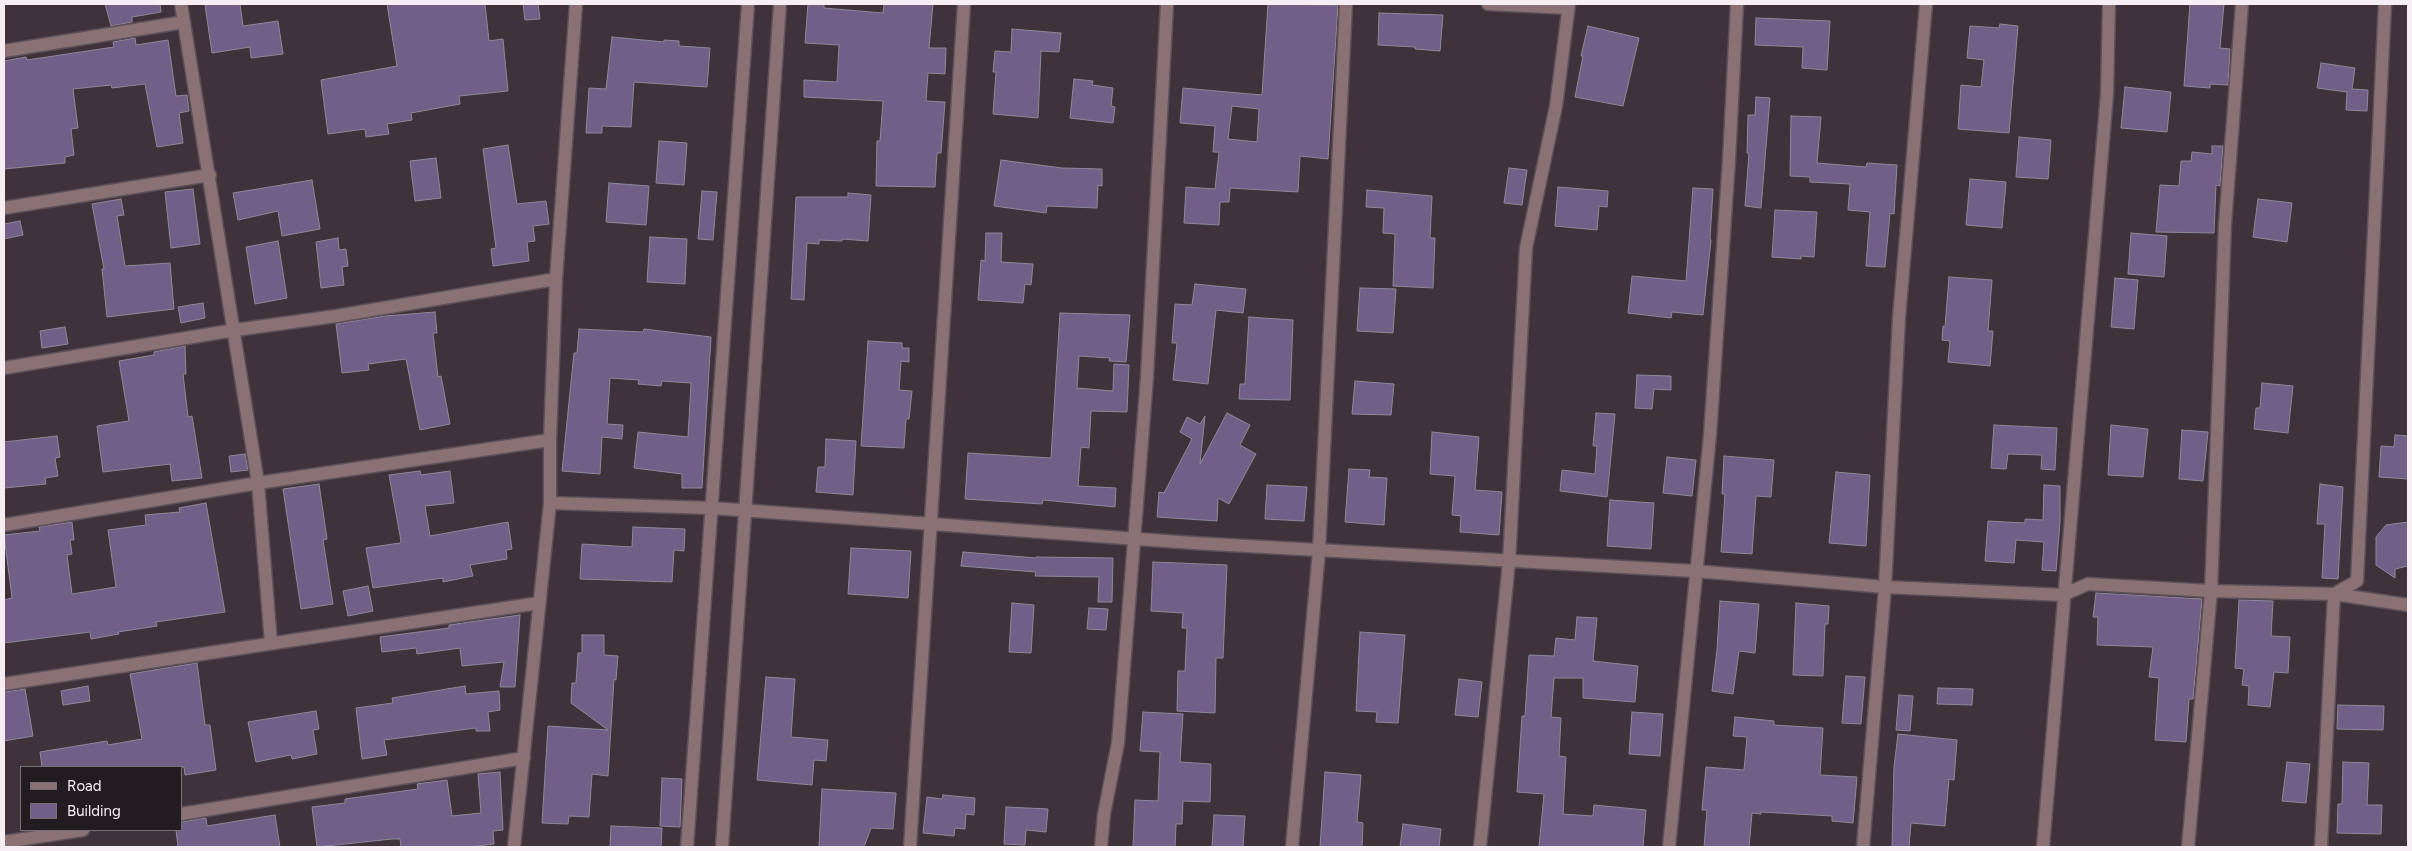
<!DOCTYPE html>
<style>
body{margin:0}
#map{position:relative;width:2412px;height:851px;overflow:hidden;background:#3f323b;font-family:Figtree,sans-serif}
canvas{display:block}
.frame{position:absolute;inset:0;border:5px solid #f7eef4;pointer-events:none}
.legend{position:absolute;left:20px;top:766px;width:162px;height:65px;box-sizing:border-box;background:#221c20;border:1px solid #777075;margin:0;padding:6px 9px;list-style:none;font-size:15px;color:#f7eef4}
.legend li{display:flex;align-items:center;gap:10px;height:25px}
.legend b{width:25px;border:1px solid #777075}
</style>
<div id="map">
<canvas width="2412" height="851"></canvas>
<div class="frame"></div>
<ul class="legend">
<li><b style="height:6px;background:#897174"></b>Road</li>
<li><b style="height:14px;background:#725f88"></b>Building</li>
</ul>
</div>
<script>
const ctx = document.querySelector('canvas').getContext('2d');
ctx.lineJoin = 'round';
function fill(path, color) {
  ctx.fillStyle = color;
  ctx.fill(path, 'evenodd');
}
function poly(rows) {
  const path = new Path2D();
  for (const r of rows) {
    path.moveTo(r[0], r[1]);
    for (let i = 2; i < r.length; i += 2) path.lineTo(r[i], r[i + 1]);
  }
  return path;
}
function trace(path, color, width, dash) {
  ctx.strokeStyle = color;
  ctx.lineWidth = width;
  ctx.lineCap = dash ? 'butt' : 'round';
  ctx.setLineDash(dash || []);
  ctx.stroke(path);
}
const building = poly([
 [105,4,160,4,161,12,132,17,132,22,111,26,105,4],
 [216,4,240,4,243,26,278,21,283,54,251,58,250,47,212,53,205,5,216,4],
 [387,4,485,4,489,41,503,39,508,91,459,96,460,104,411,113,412,120,387,124,389,134,366,137,365,129,328,134,321,80,397,66,387,4],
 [523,4,538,4,540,19,525,20,523,4],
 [808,4,824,4,824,8,883,13,884,4,933,4,929,48,946,48,945,74,928,73,926,101,945,102,941,153,937,153,935,187,876,186,877,141,880,141,883,101,804,97,804,80,837,82,839,45,805,43,808,4],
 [1268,4,1338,5,1328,159,1300,156,1298,192,1230,188,1229,202,1220,202,1219,225,1184,223,1186,187,1215,189,1219,152,1213,152,1215,126,1180,123,1183,88,1262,95,1268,4],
 [1232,106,1259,109,1257,142,1228,139,1232,106],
 [2190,4,2224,4,2220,48,2230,49,2228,85,2210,84,2210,88,2184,86,2190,4],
 [1379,13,1443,15,1440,51,1415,49,1415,47,1378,45,1379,13],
 [1756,18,1830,21,1827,70,1802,68,1803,47,1755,45,1756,18],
 [2000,24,2018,26,2009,133,1958,129,1961,85,1981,87,1984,60,1967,58,1970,26,1999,28,2000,24],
 [1588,26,1639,38,1623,106,1575,97,1583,56,1581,56,1588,26],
 [1012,29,1061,33,1059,52,1041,51,1038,118,993,114,996,72,993,72,995,51,1011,52,1012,29],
 [612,37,664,42,664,40,679,41,679,46,710,48,707,87,634,82,631,127,602,126,602,133,586,133,589,88,606,89,612,37],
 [135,38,136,45,168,40,176,96,187,95,189,111,179,113,183,143,157,147,145,84,112,88,111,85,73,89,78,128,71,129,74,155,65,157,65,163,4,169,4,61,26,57,27,60,114,47,113,42,135,38],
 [2321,63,2355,68,2352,89,2368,90,2367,111,2346,110,2347,92,2317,88,2321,63],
 [1074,79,1093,81,1092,85,1113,88,1111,106,1115,107,1113,123,1070,118,1074,79],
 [2125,87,2171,92,2167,132,2121,128,2125,87],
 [1756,97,1770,98,1761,208,1745,206,1749,153,1747,153,1748,115,1755,115,1756,97],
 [1791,116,1821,117,1817,163,1866,167,1867,163,1897,165,1894,214,1890,213,1885,267,1866,266,1870,212,1848,210,1850,184,1810,182,1810,177,1790,176,1791,116],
 [2019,137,2051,140,2048,179,2016,177,2019,137],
 [659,141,687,143,684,185,656,183,659,141],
 [508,145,517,204,546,201,549,224,533,226,535,241,527,242,529,261,493,266,491,249,496,248,483,149,508,145],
 [2212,146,2223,146,2220,186,2216,185,2214,233,2156,232,2160,185,2179,186,2181,161,2191,161,2192,152,2212,154,2212,146],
 [436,158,441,198,415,201,410,161,436,158],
 [1001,160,1062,168,1102,169,1102,186,1098,185,1097,208,1047,206,1046,213,994,206,1001,160],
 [1509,168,1527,170,1522,205,1504,203,1509,168],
 [1970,179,2006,182,2002,228,1966,225,1970,179],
 [312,180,320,229,282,236,278,211,238,220,233,193,312,180],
 [609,183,649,186,646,225,606,222,609,183],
 [1558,187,1608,191,1607,207,1599,206,1597,230,1555,226,1558,187],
 [1693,188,1713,189,1710,239,1711,240,1703,315,1672,312,1671,318,1628,313,1632,276,1686,281,1693,188],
 [193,189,200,244,171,248,165,192,193,189],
 [1367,190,1432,196,1430,238,1435,238,1433,288,1393,286,1395,234,1383,233,1384,208,1366,207,1367,190],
 [702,191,717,192,713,240,698,239,702,191],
 [848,193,871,195,868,241,842,239,842,241,819,240,819,244,807,243,804,300,791,299,796,197,848,197,848,193],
 [121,199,124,215,117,216,125,266,170,263,174,309,107,317,102,269,104,269,92,204,121,199],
 [2258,199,2292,203,2287,242,2253,237,2258,199],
 [1775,210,1817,212,1814,257,1801,256,1801,259,1772,257,1775,210],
 [20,221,23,235,4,239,4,224,20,221],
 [986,233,1002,233,1001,262,1033,264,1031,285,1025,284,1023,303,978,300,981,260,985,261,986,233],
 [2131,233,2167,236,2164,277,2128,274,2131,233],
 [650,237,687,239,685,284,647,282,650,237],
 [338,238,339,250,346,249,348,266,342,267,344,285,321,288,316,242,338,238],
 [278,241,287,298,255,304,246,247,278,241],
 [1949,277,1992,280,1988,331,1993,331,1990,366,1948,362,1950,341,1942,340,1943,326,1945,327,1949,277],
 [2115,278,2138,280,2134,329,2111,327,2115,278],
 [1195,284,1246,289,1243,313,1216,310,1208,384,1173,380,1177,343,1172,343,1175,304,1192,305,1195,284],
 [1360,288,1396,289,1393,333,1357,331,1360,288],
 [203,303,205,318,181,323,178,307,203,303],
 [435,312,437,333,433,333,438,377,441,376,450,424,420,430,406,359,368,364,369,370,342,373,336,324,385,316,435,312],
 [1060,313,1130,315,1126,362,1109,361,1110,358,1079,356,1077,388,1113,391,1114,364,1129,365,1127,412,1091,411,1089,448,1081,447,1078,486,1116,488,1115,507,1043,500,1042,504,965,499,968,453,1051,458,1060,313],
 [1249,317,1293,320,1290,400,1239,399,1240,384,1245,384,1249,317],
 [65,327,68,344,42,348,40,331,65,327],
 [579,329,643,332,644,329,711,337,702,488,682,488,682,474,634,468,638,432,688,437,691,383,662,381,661,386,638,384,639,380,610,378,607,424,623,425,622,439,602,437,600,474,562,471,574,353,577,353,579,329],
 [868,341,902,343,902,348,909,348,909,362,901,361,899,390,912,391,909,419,906,419,904,448,861,446,868,341],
 [185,346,186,374,183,374,188,417,192,416,202,478,172,481,170,464,103,472,97,426,129,421,119,361,154,355,154,352,185,346],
 [1637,375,1671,376,1671,390,1654,389,1652,409,1635,408,1637,375],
 [1355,381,1394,384,1391,415,1352,414,1355,381],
 [2262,383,2293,386,2288,433,2254,429,2256,408,2260,408,2262,383],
 [1227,413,1250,425,1240,445,1256,454,1229,504,1218,498,1217,521,1157,517,1159,492,1164,493,1192,439,1180,432,1187,417,1200,424,1205,416,1200,464,1227,413],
 [1596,413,1615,414,1607,497,1560,491,1562,470,1595,474,1597,446,1593,446,1596,413],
 [1994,425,2057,428,2055,470,2041,469,2042,455,2008,454,2006,469,1991,468,1994,425],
 [2111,425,2148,429,2143,477,2108,475,2111,425],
 [2182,430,2208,432,2203,481,2179,479,2182,430],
 [1432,432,1479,437,1475,490,1502,492,1499,535,1460,532,1461,516,1452,515,1455,476,1430,474,1432,432],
 [2395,435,2408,436,2408,479,2379,477,2381,446,2394,447,2395,435],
 [57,436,60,457,55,458,58,476,45,478,46,484,4,488,4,442,57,436],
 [826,439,856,441,853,495,816,492,818,467,825,467,826,439],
 [245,454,248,470,231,472,229,456,245,454],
 [1724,456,1774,460,1771,497,1756,496,1752,554,1721,552,1725,494,1722,494,1724,456],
 [1667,457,1696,460,1692,496,1663,493,1667,457],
 [1349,469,1370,470,1369,477,1387,478,1384,525,1345,522,1349,469],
 [420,471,421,475,450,471,454,503,425,506,430,536,508,522,512,549,506,550,507,559,470,565,473,576,443,582,443,578,373,588,366,548,400,543,401,541,389,475,420,471],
 [1836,472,1870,475,1866,546,1829,543,1836,472],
 [319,484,327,539,323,540,333,604,301,609,283,489,319,484],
 [2320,484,2343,487,2338,579,2322,578,2325,524,2317,524,2320,484],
 [1267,485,1307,487,1304,521,1265,519,1267,485],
 [2044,485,2060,486,2060,522,2056,571,2042,570,2044,542,2016,540,2014,563,1985,561,1988,521,2025,523,2025,519,2043,520,2044,485],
 [1610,500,1654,503,1651,549,1607,546,1610,500],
 [206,503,225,612,156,622,157,626,118,632,119,634,91,639,90,632,4,643,4,600,12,598,4,535,40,531,39,527,72,522,74,540,70,540,72,554,67,555,72,594,116,587,108,530,146,525,145,515,180,512,179,508,206,503],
 [2408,522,2408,566,2395,569,2395,578,2376,565,2376,537,2386,525,2408,522],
 [633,527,685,529,684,551,674,550,672,582,580,579,582,544,632,547,633,527],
 [851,548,911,551,908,598,848,594,851,548],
 [963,552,1036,558,1036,557,1113,558,1112,602,1098,602,1099,577,1035,576,1036,572,961,566,963,552],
 [1153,562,1227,565,1223,658,1216,658,1215,713,1177,711,1178,671,1185,671,1187,628,1182,628,1183,613,1151,611,1153,562],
 [368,586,373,611,348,616,343,591,368,586],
 [2096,593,2202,599,2193,699,2189,699,2186,742,2155,740,2159,678,2149,677,2153,647,2097,645,2098,617,2093,617,2096,593],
 [2239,600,2273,601,2271,636,2290,637,2288,673,2274,672,2270,707,2248,705,2249,686,2242,685,2244,669,2235,668,2239,600],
 [1720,601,1759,604,1755,653,1739,651,1733,694,1712,691,1717,650,1720,601],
 [1012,603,1034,605,1031,653,1009,652,1012,603],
 [1796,603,1829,606,1828,624,1825,624,1823,676,1793,675,1796,603],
 [1089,608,1108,609,1106,630,1087,629,1089,608],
 [520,615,515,687,500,687,504,662,462,666,460,648,417,654,416,648,382,652,380,637,449,628,449,625,520,615],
 [1577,617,1597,618,1593,661,1638,666,1635,702,1583,698,1583,678,1554,678,1551,717,1561,718,1559,756,1566,757,1563,814,1593,816,1594,805,1646,810,1643,847,1539,847,1544,794,1517,792,1522,716,1525,716,1529,655,1554,656,1556,638,1575,640,1577,617],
 [1360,632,1405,635,1398,723,1376,722,1377,712,1356,711,1360,632],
 [582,635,604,635,604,655,618,656,616,680,614,679,608,776,592,774,589,817,569,816,568,824,542,823,548,726,608,730,571,703,572,683,576,683,578,653,582,653,582,635],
 [197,663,205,725,210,725,216,770,185,775,184,767,42,767,40,752,107,741,108,745,142,739,130,674,197,663],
 [1846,676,1865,677,1861,724,1842,723,1846,676],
 [766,677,795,679,791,737,828,740,826,761,814,760,812,785,757,780,766,677],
 [1459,679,1482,682,1478,717,1455,715,1459,679],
 [88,686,90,701,63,705,61,691,88,686],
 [465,686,466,694,499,691,500,710,488,712,490,731,476,731,476,728,384,740,387,755,362,759,356,708,393,703,392,698,465,686],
 [1938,688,1973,689,1972,705,1937,704,1938,688],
 [25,689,33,736,4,741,4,692,25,689],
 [1899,695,1913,696,1910,731,1896,730,1899,695],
 [2338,705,2384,706,2383,730,2337,729,2338,705],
 [316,711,319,729,313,730,317,754,292,759,291,755,256,762,248,722,316,711],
 [1143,712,1183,714,1180,762,1211,764,1210,802,1183,801,1182,824,1176,824,1175,847,1133,847,1135,800,1158,801,1160,752,1140,751,1143,712],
 [1632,712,1663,714,1660,756,1629,754,1632,712],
 [1735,717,1774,721,1774,725,1823,728,1820,775,1857,777,1853,823,1832,821,1832,816,1761,812,1761,814,1752,813,1749,847,1704,847,1707,810,1702,810,1706,767,1744,770,1747,737,1733,736,1735,717],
 [1898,734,1957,740,1954,780,1949,779,1945,826,1911,823,1909,847,1892,847,1894,767,1898,734],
 [2287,762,2310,764,2306,803,2282,801,2287,762],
 [2343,762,2369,763,2367,805,2382,805,2381,834,2337,833,2338,804,2342,804,2343,762],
 [500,772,503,830,493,831,494,844,470,847,401,847,400,839,392,839,317,847,312,807,345,803,345,799,418,789,417,784,447,780,452,816,481,813,478,774,500,772],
 [1325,772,1361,775,1357,822,1363,823,1362,847,1320,847,1325,772],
 [662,778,682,779,680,827,660,826,662,778],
 [822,789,896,793,893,829,871,828,864,847,819,847,822,789],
 [943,795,975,798,974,815,966,814,965,829,955,828,954,836,923,833,927,797,942,799,943,795],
 [1006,807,1048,809,1046,832,1026,830,1025,845,1004,844,1006,807],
 [275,815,280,847,178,847,176,830,181,830,181,822,206,818,207,826,275,815],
 [1214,815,1245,816,1243,847,1212,847,1214,815],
 [1403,824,1441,829,1439,847,1400,847,1403,824],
 [611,826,662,828,661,847,610,847,611,826]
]);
fill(building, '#725f88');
trace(building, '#8f8898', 1);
const minor = poly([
 [181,4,258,483,271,643],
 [1488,4,1568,8],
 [4,51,184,22],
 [4,208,210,175],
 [4,368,235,330,336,316,556,279],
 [550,503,712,508,1193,543,1695,571,1885,587,2063,595,2088,584,2211,591,2334,594,2408,605],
 [4,525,258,483,550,440],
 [4,684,539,603],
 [181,814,524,758],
 [4,842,83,830],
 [514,847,550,503,550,440,556,279,576,4],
 [687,847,748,4],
 [722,847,780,4],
 [910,847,964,4],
 [1101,847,1104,814,1118,743,1147,377,1167,4],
 [1292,847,1319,551,1346,4],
 [1480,847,1509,562,1526,248,1556,106,1569,4],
 [1669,847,1710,435,1729,160,1737,4],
 [1863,847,1885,587,1899,318,1926,4],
 [2043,847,2107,94,2109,4],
 [2188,847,2211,591,2225,224,2242,4],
 [2321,847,2334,594,2357,581,2385,4]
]);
trace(minor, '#5c5059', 15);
trace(minor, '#897174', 12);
</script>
